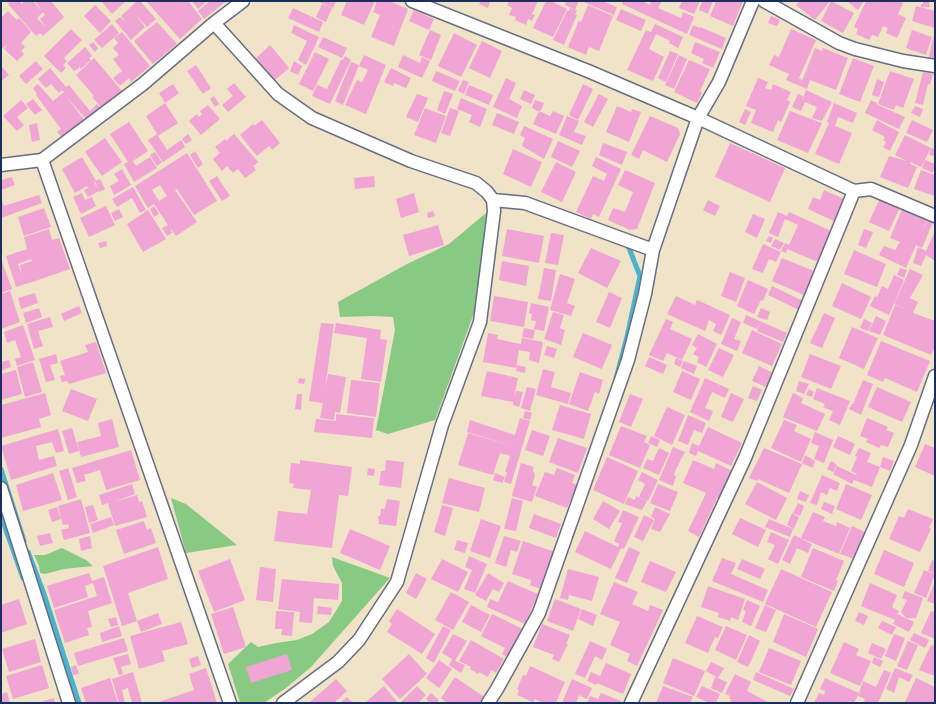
<!DOCTYPE html>
<style>
body{margin:0}
#map{position:relative;width:936px;height:704px;overflow:hidden;background:#f1e3c7;font-family:"Indie Flower",sans-serif}
canvas{display:block}
.frame{position:absolute;inset:0;border:2px solid #1b2f5e;pointer-events:none}
</style>
<div id="map">
<canvas width="936" height="704"></canvas>
<div class="frame"></div>
</div>
<script>
const ctx = document.querySelector('canvas').getContext('2d');
ctx.lineJoin = 'round';
function fill(path, color) {
  ctx.fillStyle = color;
  ctx.fill(path, 'evenodd');
}
function poly(rows) {
  const path = new Path2D();
  for (const r of rows) {
    path.moveTo(r[0], r[1]);
    for (let i = 2; i < r.length; i += 2) path.lineTo(r[i], r[i + 1]);
  }
  return path;
}
function trace(path, color, width, dash) {
  ctx.strokeStyle = color;
  ctx.lineWidth = width;
  ctx.lineCap = dash ? 'butt' : 'round';
  ctx.setLineDash(dash || []);
  ctx.stroke(path);
}
fill(poly([
 [486,213,478,302,435,420,388,434,376,430,395,330,393,317,374,316,340,317,338,302,407,264,449,244],
 [171,498,186,504,237,545,186,553],
 [62,548,86,560,93,566,64,569,45,574,40,573,39,566,34,555,45,555],
 [332,557,390,578,311,667,286,688,264,703,240,703,228,664,251,642,258,647,276,643,297,640,312,634,329,622,342,601,342,583,333,566]
]), '#88ca83');
trace(poly([
 [616,379,627,337,640,276,627,243],
 [1,469,24,541],
 [1,516,23,578],
 [28,552,44,594,79,703]
]), '#4db2cc', 5);
fill(poly([
 [11,1,19,1,22,4,24,1,33,1,43,12,37,18,46,28,40,19,45,15,35,1,51,1,64,17,43,36,40,33,36,36,8,4],
 [101,1,126,1,112,14],
 [137,1,140,1,156,19,147,27,135,14,145,27,131,40,115,21,120,17,126,22,121,16],
 [146,1,188,1,202,19,180,39],
 [192,1,207,1,198,9],
 [210,1,225,2,204,19,198,11],
 [317,1,336,1,333,8],
 [347,1,375,1,364,25,341,15],
 [377,1,389,1,408,9,394,46,371,37,380,15,373,12],
 [481,1,490,1,488,8,479,4],
 [509,1,538,1,532,14,535,15,532,21,528,19,526,25,515,20,516,17,509,15,512,8,507,5],
 [546,1,551,1,567,9,553,37,533,28],
 [566,1,579,1,575,10,565,5],
 [581,1,603,1,617,7,614,15],
 [623,1,642,1,650,5,651,1,662,1,658,8,681,18,683,12,694,17,687,34,622,4],
 [682,1,689,2,700,1,694,14,679,8],
 [702,1,713,1,708,14,699,10],
 [716,1,743,1,733,26,710,16],
 [799,1,830,1,815,20,796,5],
 [831,1,854,13,843,33,821,21],
 [847,1,864,1,858,10],
 [866,1,899,1,903,3,898,14,906,18,897,38,886,33,888,28,883,26,878,37,872,35,869,40,856,34,858,29,854,27],
 [923,1,929,1,930,7,921,7,921,4,923,4],
 [322,4,332,8,326,22,316,17],
 [95,5,111,21,100,33,84,16],
 [588,5,613,16,599,51,589,47,586,55,568,47,579,20,581,22],
 [916,6,935,11,935,28,912,21],
 [293,8,323,22,319,32,288,18],
 [570,8,577,11,575,14,577,15,564,45,553,40,567,11,569,11],
 [621,9,646,20,641,31,616,20],
 [414,10,434,19,429,30,409,21],
 [8,11,17,20,19,18,31,32,21,43,25,47,21,51,24,54,17,61,4,49,8,43,1,50,1,18],
 [771,16,780,20,777,26,768,23],
 [157,22,177,44,153,64,134,41],
 [112,24,119,33,102,48,94,40],
 [655,24,683,37,678,48,669,43,670,41,656,34,649,49,664,57,653,81,627,70,646,30,651,32],
 [294,25,319,37,306,65,298,60,307,41,291,33],
 [693,25,700,28,700,27,726,38,722,49,689,35],
 [71,29,82,40,64,58,67,61,63,65,66,68,61,73,44,56],
 [791,29,816,40,799,78,802,80,800,86,786,80,789,74,769,65,774,55,779,57],
 [430,30,441,35,431,60,419,55],
 [912,30,932,37,926,55,906,48],
 [122,32,150,66,131,82,129,78,120,86,113,78,122,71,113,59,119,55,113,48,118,43,114,38],
 [454,33,477,45,461,77,438,66],
 [934,35,935,35,935,61,928,59],
 [323,37,347,48,342,58,318,47],
 [482,41,502,51,490,78,469,68],
 [93,42,98,48,95,52,89,45],
 [695,42,720,52,713,68,702,63,704,59,691,53],
 [270,45,289,68,274,81,255,59],
 [85,47,92,56,89,58,91,60,81,69,79,66,79,68,74,71,67,63],
 [815,48,822,51,823,48,848,58,836,90,810,80,807,89,800,86],
 [670,51,678,54,666,82,658,78],
 [315,52,329,59,313,91,299,84],
 [364,55,386,65,366,114,345,105,357,80,362,82,368,70,359,66],
 [403,55,420,63,422,57,430,61,422,78,398,67],
 [679,55,687,59,674,89,665,85],
 [345,56,351,60,330,104,312,96,317,85,327,89,341,60,343,60],
 [94,58,122,91,102,108,92,97,94,96,76,75],
 [853,58,874,66,860,102,839,94],
 [689,60,710,69,700,91,702,93,697,103,674,92],
 [36,61,43,69,26,84,19,76],
 [294,61,302,66,298,75,290,71],
 [351,62,359,65,343,105,335,101],
 [196,65,211,88,203,94,187,71],
 [1,66,9,75,1,81],
 [50,68,66,87,69,85,90,111,97,104,101,108,94,115,92,114,86,119,66,96,85,121,63,138,57,132,61,129,36,95,37,94,33,88,38,84,53,101,64,92,62,90,59,93,51,84,46,88,38,79],
 [391,68,411,78,406,88,394,83,393,86,384,82],
 [436,71,460,81,455,91,432,81],
 [890,71,914,79,903,108,896,105,894,110,878,104],
 [923,72,933,74,930,85,928,84,923,105,915,103],
 [506,78,516,83,509,99,522,106,517,118,493,107],
 [758,78,768,82,765,88,771,90,773,84,791,92,787,100,790,102,781,122,778,120,773,132,751,123,756,110,746,106],
 [877,79,884,82,879,97,872,95],
 [463,80,469,82,464,94,458,91],
 [234,83,246,97,228,112,222,105,233,96,227,89],
 [173,84,179,93,165,103,159,93],
 [583,84,593,89,578,120,569,115],
 [469,85,493,95,489,105,465,95],
 [524,90,535,95,531,104,520,99],
 [806,90,832,102,822,121,812,118,817,107,805,102,801,111,792,107,798,94,803,96,802,101],
 [444,91,453,94,445,114,437,110],
 [417,94,428,98,418,122,406,117],
 [599,94,608,99,593,127,584,122],
 [214,96,219,104,215,107,210,99],
 [461,98,487,109,480,127,469,122,472,115,457,109],
 [33,99,42,110,35,115,26,104],
 [21,100,28,108,17,117,24,125,17,131,3,116],
 [535,100,544,103,540,112,532,108],
 [871,100,877,103,876,104,905,117,899,129,865,113],
 [165,103,178,123,158,136,167,150,181,140,185,147,163,162,148,140,157,134,146,116],
 [834,103,857,113,853,123,838,117,835,126,852,133,839,164,815,154,829,123,827,122],
 [208,105,220,119,201,135,189,121,197,114,199,117,202,114,200,111],
 [617,106,631,112,632,109,641,112,629,142,606,132],
 [915,106,923,109,920,117,911,113],
 [425,108,446,116,436,143,414,135],
 [450,108,459,111,450,136,441,133],
 [745,109,751,112,745,125,739,122],
 [539,111,550,116,553,111,564,116,556,134,533,124],
 [790,111,822,123,808,153,777,140],
 [497,113,519,122,514,134,492,125],
 [567,116,579,121,574,132,586,136,582,145,559,135],
 [650,116,678,128,680,134,667,162,643,150,639,159,631,155],
 [262,120,280,143,272,150,269,146,257,156,240,135,253,124,254,126],
 [877,120,899,132,890,151,883,147,886,142,883,140,885,137,872,130],
 [912,120,933,130,927,142,906,133],
 [129,122,148,151,133,161,136,166,150,157,157,168,134,182,124,164,128,162,110,134],
 [37,123,40,140,32,142,29,125],
 [524,126,553,139,544,159,522,146,525,138,520,135],
 [188,134,192,140,186,144,182,139],
 [234,134,258,162,253,166,256,170,245,178,238,169,233,173,227,166,222,171,213,159,220,153,215,147,225,139,226,141],
 [905,135,931,148,921,167,910,162,910,164,917,167,908,188,880,177,889,156,907,161,895,155],
 [105,138,122,162,102,176,85,152],
 [558,141,580,151,572,167,551,157],
 [603,143,627,152,622,165,599,155],
 [730,143,785,168,770,202,715,177],
 [931,148,935,149,935,156,929,155],
 [513,149,542,162,531,187,503,174],
 [195,151,203,164,198,168,190,155],
 [155,152,162,162,157,166,150,155],
 [187,153,217,201,194,215,177,189,175,190,197,222,176,236,170,228,172,233,167,236,162,228,168,225,154,204,148,208,135,186],
 [160,185,167,196,159,201,152,190],
 [82,157,96,181,89,184,94,182,99,191,88,197,84,190,88,188,87,186,75,193,62,169],
 [596,157,621,169,599,217,593,214,591,219,576,212,593,176,604,181,607,174,592,166],
 [925,160,935,164,933,173,922,168],
 [556,162,576,172,562,202,541,192],
 [122,169,131,185,114,195,110,186,119,181,114,174],
 [625,170,655,183,637,229,630,230,608,220,613,208,625,212,633,192,618,185],
 [921,170,935,175,935,196,914,189],
 [217,176,230,196,222,201,209,181],
 [374,176,375,187,355,189,354,178],
 [12,177,15,185,1,190,1,180],
 [100,179,105,189,99,192,95,181],
 [133,187,146,210,140,213,132,198,117,207,112,199],
 [824,190,846,200,836,222,808,209,813,197,820,200],
 [82,193,85,200,92,197,96,206,81,214,73,197],
 [414,193,419,212,401,218,396,199],
 [39,195,42,203,1,218,1,199,4,206],
 [880,198,900,207,889,231,869,222],
 [708,200,720,206,715,216,703,210],
 [106,206,115,225,89,237,80,218],
 [154,206,159,214,154,217,150,209],
 [903,207,928,218,922,231,928,220,933,222,922,248,916,245,906,268,879,255,884,246,895,250,900,242,890,238],
 [44,208,51,227,24,236,18,217],
 [119,209,123,217,115,221,111,213],
 [148,210,166,239,143,252,127,224],
 [433,211,435,216,428,218,427,213],
 [778,212,787,216,789,212,831,231,818,262,787,249,786,253,781,251,785,243,789,245,798,225,785,219,778,237,769,233],
 [753,214,765,219,757,238,745,232],
 [438,225,444,245,409,256,403,235],
 [49,229,52,240,59,238,70,269,38,280,36,272,38,280,16,287,6,256,27,249,24,237],
 [31,259,32,261,20,265,22,275,18,264],
 [507,229,544,236,539,263,502,256],
 [864,229,873,232,866,248,858,245],
 [935,231,935,261,926,255,921,266,913,263,918,247,926,251],
 [551,233,564,235,558,265,545,263],
 [769,236,773,238,771,243,766,241],
 [775,239,784,243,780,250,771,246],
 [106,241,107,246,100,248,98,243],
 [763,244,781,252,776,262,769,259,763,273,752,269],
 [591,248,621,261,607,288,578,273],
 [854,250,886,264,877,287,844,274],
 [782,258,814,271,804,295,772,281],
 [1,259,12,289,1,293],
 [502,261,529,266,526,286,499,280],
 [544,268,556,270,551,301,538,299],
 [900,268,907,270,904,278,897,275],
 [910,269,923,275,910,298,918,302,913,313,935,321,935,347,931,355,883,335,895,305,909,310,894,304],
 [730,272,745,278,736,302,721,296],
 [560,274,575,279,567,303,575,306,571,316,550,310],
 [894,275,904,280,889,315,870,306,875,296,877,297,882,286,888,289],
 [748,280,768,289,763,301,761,300,754,314,737,306],
 [842,283,871,297,861,319,832,306],
 [772,286,803,301,799,310,768,295],
 [10,291,20,322,1,329,1,294],
 [609,292,622,298,610,328,596,322],
 [35,293,38,303,21,309,18,298],
 [494,296,528,302,524,327,490,321],
 [676,296,695,305,697,300,730,315,721,335,713,331,716,324,709,320,705,331,667,314],
 [531,303,549,307,544,331,534,329,536,321,531,320,532,314,529,313],
 [79,306,82,313,64,321,61,314],
 [39,308,42,317,26,323,23,313],
 [761,308,770,312,767,320,757,317],
 [553,312,564,315,560,328,565,330,561,345,544,339],
 [824,313,835,318,822,348,810,343],
 [746,315,787,333,783,342,757,331,760,324,757,329,743,323],
 [876,316,886,321,880,335,869,331],
 [50,317,53,327,38,331,43,346,34,349,27,324],
 [732,318,741,322,734,339,741,341,737,351,721,344],
 [666,319,673,322,670,329,692,339,682,360,667,353,663,361,649,355],
 [864,319,872,323,868,331,860,328],
 [321,323,334,324,325,388,328,374,346,377,340,413,335,412,334,420,320,418,323,403,309,401],
 [336,323,381,330,380,339,387,340,381,382,361,379,367,338,334,333],
 [23,325,35,360,17,366,15,359,21,357,15,340,7,343,4,332],
 [852,327,878,338,864,369,839,358],
 [524,328,535,330,533,339,522,337],
 [752,330,782,344,772,366,742,353],
 [488,333,498,335,497,339,521,344,522,338,543,342,539,363,529,360,530,352,519,350,516,368,483,362],
 [583,333,612,345,602,369,573,357],
 [698,334,717,344,706,367,697,362,699,357,693,354,697,348,692,345],
 [881,341,930,361,917,392,885,378,883,382,867,375],
 [96,342,106,373,69,384,67,381,62,382,60,376,65,375,60,361,88,352,85,345],
 [547,346,557,349,554,358,544,355],
 [719,348,734,355,723,377,708,370],
 [56,354,58,363,50,365,55,380,46,382,39,359],
 [810,354,841,366,831,389,801,377],
 [649,357,667,365,663,374,645,366],
 [676,358,683,361,680,367,674,364],
 [9,360,11,367,1,371,1,362],
 [684,361,697,366,694,374,681,368],
 [33,362,42,392,25,397,17,367],
 [517,365,526,367,525,373,516,371],
 [759,366,773,373,766,387,752,381],
 [543,369,555,372,551,387,571,393,568,404,536,395],
 [16,370,22,394,1,400,1,374],
 [487,371,518,378,514,397,516,391,523,392,519,407,513,405,513,402,481,396],
 [682,371,700,379,691,400,673,392],
 [580,372,603,380,599,394,595,392,588,411,569,404],
 [299,378,305,379,304,384,298,383],
 [705,378,729,389,725,398,712,392,705,408,713,411,709,421,690,412],
 [351,380,380,383,376,417,347,413],
 [863,380,873,384,861,415,849,409,852,404,853,404],
 [799,381,809,384,804,394,796,391],
 [753,386,762,390,757,401,748,398],
 [527,387,536,389,530,411,521,408],
 [877,387,911,402,902,422,868,407],
 [817,388,850,401,840,425,829,420,833,411,823,407,825,404,813,399],
 [71,389,97,399,88,421,62,411],
 [809,389,814,392,812,397,806,395],
 [45,393,51,415,39,419,41,427,1,438,1,405],
 [731,393,744,399,733,422,721,417],
 [793,393,803,398,801,403,825,414,817,431,783,417],
 [297,394,302,394,301,410,295,409],
 [630,394,643,399,631,427,619,422],
 [560,405,591,414,584,439,552,430],
 [667,407,685,415,672,445,654,436],
 [525,411,532,413,530,420,523,418],
 [336,414,374,418,372,438,314,432,316,419,336,421],
 [688,415,706,423,702,433,694,430,688,445,678,441],
 [520,418,530,421,511,484,504,482,507,472,505,472,510,456,500,453,493,475,458,465,468,433,517,447,467,432,470,420,515,435],
 [867,418,888,427,886,430,894,433,888,447,881,445,879,448,866,442,868,439,860,436],
 [112,419,119,447,81,457,77,442,101,436,98,423],
 [784,420,797,425,794,431,811,439,801,462,771,448],
 [621,426,647,436,644,442,650,445,640,468,609,455],
 [708,427,742,443,731,466,698,451,696,456,689,453,692,443,699,446],
 [72,428,79,451,69,454,62,431],
 [58,429,64,451,56,453,52,442,36,446,39,460,54,456,57,466,11,480,1,446],
 [532,430,550,436,543,456,525,450],
 [815,432,833,440,824,463,814,459,819,446,811,443],
 [651,436,660,440,657,447,648,443],
 [838,436,855,444,850,455,833,447],
 [558,438,587,448,578,473,549,462],
 [925,444,935,448,935,476,915,467],
 [673,447,685,452,676,469,674,475,676,476,673,486,659,480],
 [659,448,669,453,659,475,643,468,647,459,653,461],
 [764,448,802,464,789,493,758,479,757,481,749,478],
 [859,448,871,453,867,462,880,467,872,487,854,480,852,484,833,474,837,466,856,475,857,474,851,471,857,457,855,456],
 [131,450,140,480,106,490,100,470,84,475,86,481,77,483,72,468],
 [805,455,815,461,813,468,802,463],
 [607,457,638,471,624,504,593,490],
 [883,457,894,461,890,471,880,467],
 [300,460,352,467,348,496,339,495,332,548,274,541,278,511,307,514,311,490,293,488,294,484,289,483,291,463,300,464],
 [386,460,404,462,401,488,379,485,381,471,385,471],
 [693,460,714,469,716,463,732,471,719,499,717,498,699,537,688,531,706,493,683,483],
 [831,461,837,465,833,472,827,469],
 [521,463,534,467,533,471,535,475,532,485,537,487,532,502,512,496],
 [68,468,77,497,68,500,59,471],
 [368,468,375,469,374,476,367,475],
 [557,468,575,475,572,483,577,485,567,508,535,496,545,472,554,475],
 [642,472,658,480,648,501,639,497,645,484,638,480],
 [53,473,62,500,23,511,16,485],
 [495,473,505,477,502,483,493,480],
 [822,475,840,483,837,491,830,488,827,495,821,492,817,505,810,503],
 [449,478,485,488,479,512,442,503],
 [757,482,787,498,776,520,745,504],
 [132,484,135,494,114,502,137,495,139,502,142,501,147,517,115,526,108,503,102,505,99,495],
 [658,484,678,492,670,511,650,503],
 [846,484,872,495,861,520,836,509],
 [800,491,809,495,806,502,797,499],
 [636,496,647,501,642,510,625,504,628,497,635,500],
 [512,498,523,501,516,531,504,529],
 [81,499,90,533,64,540,61,530,69,528,68,524,63,525,58,506],
 [387,499,400,501,396,526,379,524,378,516,380,516,381,509,385,509],
 [603,501,620,511,609,529,593,519],
 [824,502,835,506,832,514,821,509],
 [798,503,804,506,800,516,793,513],
 [93,505,98,520,89,523,85,507],
 [442,505,453,508,445,536,434,532],
 [57,507,61,519,52,522,48,510],
 [655,507,670,514,660,532,651,529,655,519,651,517],
 [908,509,933,519,929,528,931,529,920,552,889,539,899,516,904,518],
 [623,510,639,517,624,549,621,548,611,569,575,552,585,531,618,547,619,544,614,541,622,523,618,522],
 [813,512,825,517,823,521,836,526,837,522,850,528,839,554,801,538],
 [792,513,799,517,794,529,787,525],
 [534,514,561,524,556,538,529,528],
 [644,515,654,520,643,541,634,537],
 [111,517,114,525,93,533,90,524],
 [740,518,766,530,758,547,732,534],
 [481,519,501,526,490,558,470,551],
 [769,519,793,529,790,537,765,527],
 [144,521,147,530,151,528,156,543,124,554,116,530],
 [852,526,865,532,854,559,840,554],
 [350,529,390,546,380,570,340,553],
 [771,532,789,540,778,564,768,559,775,545,767,542],
 [50,533,53,543,40,546,37,536],
 [794,535,812,544,808,553,797,548,790,564,782,560],
 [90,536,92,548,81,551,79,539],
 [504,536,521,541,517,552,511,550,506,567,495,563],
 [457,540,468,543,465,553,454,550],
 [523,541,555,552,543,590,530,585,531,580,512,574],
 [158,547,168,579,128,593,137,621,122,626,103,566],
 [629,547,640,552,627,583,615,578],
 [813,548,844,561,836,580,838,581,834,591,801,577],
 [884,550,914,563,904,587,874,574],
 [469,556,487,564,475,593,464,589,472,570,465,567],
 [722,558,736,563,731,574,768,590,763,602,712,581],
 [230,559,245,600,214,612,198,571],
 [442,559,468,572,458,592,431,579],
 [742,559,765,569,760,579,737,569],
 [932,560,935,561,934,573,928,571],
 [650,561,676,572,666,592,641,582],
 [260,567,276,569,273,602,256,600],
 [568,569,599,577,592,601,569,595,568,600,560,598],
 [781,569,832,592,816,627,765,604],
 [924,570,935,574,926,598,914,593],
 [89,573,92,581,104,577,112,603,88,611,92,627,87,628,89,635,65,643,54,610,97,596,93,583,85,586,88,597,54,608,47,586],
 [416,573,427,579,416,599,406,593],
 [488,573,504,583,499,592,493,589,486,601,475,595],
 [282,579,339,584,338,600,314,598,312,623,299,622,300,612,278,609],
 [508,581,538,594,525,624,487,607,490,599,498,602],
 [935,581,935,604,927,601],
 [614,582,638,592,632,604,648,611,650,605,663,610,637,666,627,661,630,654,610,645,620,622,600,614],
 [870,583,897,595,892,607,899,611,897,614,914,622,909,632,893,624,895,620,861,606],
 [708,586,745,599,738,620,731,617,730,621,718,617,719,613,701,607],
 [905,591,923,598,916,618,906,618,901,612,907,600,902,598],
 [451,592,469,602,453,630,435,620],
 [19,599,27,624,1,633,1,605],
 [555,599,581,609,573,631,547,621],
 [747,600,760,606,751,626,742,622,746,611,743,610],
 [471,605,490,615,481,632,462,622],
 [765,605,776,610,766,632,755,628],
 [318,606,332,608,331,615,317,614],
 [233,607,246,647,224,654,211,614],
 [397,609,435,634,422,654,387,632,392,624,389,621],
 [582,609,597,615,593,626,578,619],
 [276,611,294,612,292,636,281,635,282,629,275,629],
 [931,611,935,612,935,639,921,633],
 [859,612,868,616,864,625,855,621],
 [158,613,162,624,141,632,137,621],
 [492,614,525,630,511,659,502,654,505,648,481,636],
 [784,614,818,629,806,657,773,642],
 [697,616,723,627,718,638,715,637,708,653,685,643],
 [116,617,118,625,111,627,108,619],
 [882,621,896,627,892,635,878,628],
 [181,622,188,644,162,651,165,661,139,669,130,636],
 [542,624,570,635,566,644,568,644,559,662,552,659,554,655,533,647],
 [119,626,122,636,102,642,100,633],
 [443,626,451,630,434,663,426,658],
 [726,626,747,635,736,660,715,650],
 [914,633,929,640,925,648,910,640],
 [453,634,467,641,455,661,465,665,461,673,449,665,452,659,442,653],
 [894,634,905,638,896,661,885,656],
 [749,635,760,641,748,667,737,662],
 [124,638,128,651,78,666,74,653],
 [35,639,41,662,9,672,2,649],
 [471,640,504,659,496,673,491,670,488,677,479,672,478,674,470,669,471,667,459,661],
 [590,641,607,649,602,660,595,656,585,678,575,674],
 [908,641,918,645,907,670,897,666],
 [844,642,859,649,856,655,871,661,860,686,830,673],
 [872,643,886,649,881,659,868,653],
 [931,645,935,646,935,676,919,670],
 [769,648,801,661,791,685,759,672],
 [128,654,131,664,121,667,123,674,119,675,113,658],
 [287,654,292,670,251,683,246,667],
 [409,654,427,674,400,699,382,679],
 [198,656,201,665,192,668,189,659],
 [874,657,883,661,880,667,872,663],
 [673,658,705,671,694,696,663,683],
 [439,660,452,669,439,688,426,678],
 [711,662,724,668,718,678,706,671],
 [606,663,631,674,623,694,597,683,596,685,587,681,591,672,600,676],
 [42,665,49,688,13,699,6,676],
 [76,665,79,674,73,675,71,667],
 [530,666,565,682,556,703,543,703,535,699,533,702,517,695,519,690,517,689,523,675,526,676],
 [206,668,217,703,156,703,194,690,189,674],
 [895,668,913,675,909,682,899,677,894,693,886,689],
 [884,670,891,673,878,703,863,703,865,699,858,696,863,681,876,687],
 [133,672,142,703,132,703,128,688,122,690,125,703,119,703,112,679],
 [756,672,794,689,790,696,753,680],
 [735,674,751,682,747,691,770,703,730,703,731,699,729,698,730,696,725,694],
 [455,677,484,697,481,703,447,703,441,698],
 [715,677,727,682,722,693,711,688],
 [110,678,118,703,86,703,81,688],
 [825,678,859,693,854,703,849,701,848,703,814,703,819,693,824,695,825,691,820,689],
 [916,678,935,687,935,703,905,702],
 [336,679,347,691,334,703,309,703],
 [572,679,592,688,587,699,579,695,576,703,562,703],
 [384,686,397,702,365,703],
 [417,686,426,695,418,703,400,703],
 [663,686,693,697,690,703,656,703],
 [702,686,720,694,716,703,709,703,696,697],
 [7,692,10,703,1,703,1,694],
 [431,693,439,700,437,703,430,703,426,699],
 [601,693,621,701,621,703,587,703,590,696,598,699],
 [347,697,353,703,340,703],
 [54,698,55,703,41,703,41,702]
]), '#f0a5d4');
const street = poly([
 [412,1,588,71,698,118,854,191,871,189,935,216],
 [764,1,839,43,855,49,903,61,935,66],
 [214,23,278,94,312,118,411,161,476,183,487,192,493,200,525,203,653,250],
 [42,160,230,703],
 [1,165,42,160,143,84,214,23,243,1],
 [1,488,69,703],
 [283,703,338,662,359,640,397,582,442,425,480,322,494,211,493,200],
 [488,703,497,689,539,613,628,360,645,294,653,250,698,118,719,82,753,1],
 [631,703,745,458,854,191],
 [797,703,911,445,935,376]
]);
trace(street, '#666e83', 15);
trace(street, '#fff', 12);
</script>
